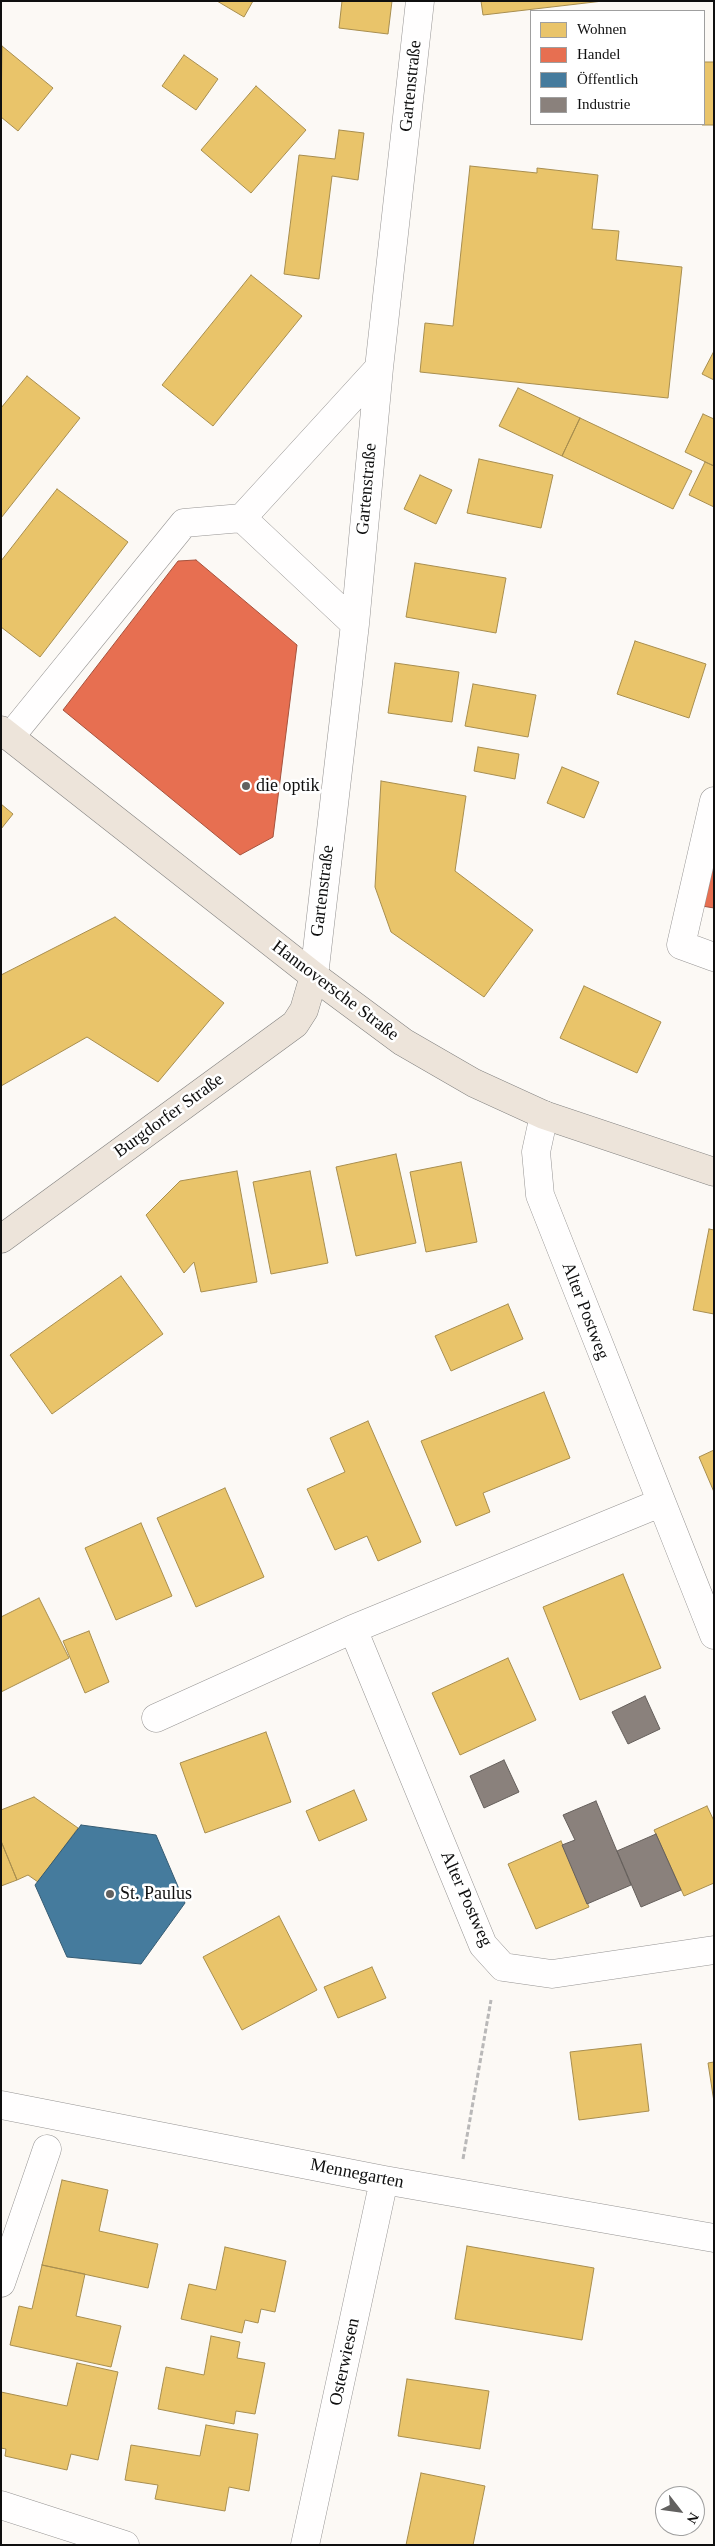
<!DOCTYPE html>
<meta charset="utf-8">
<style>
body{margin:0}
#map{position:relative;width:715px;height:2546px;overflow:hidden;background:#fcf9f5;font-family:"Times New Roman",serif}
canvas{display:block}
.frame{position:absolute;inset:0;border:2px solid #0f0f0f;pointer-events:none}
.legend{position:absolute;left:530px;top:10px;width:175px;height:115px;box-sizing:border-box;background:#fff;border:1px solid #9f9f9f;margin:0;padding:6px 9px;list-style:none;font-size:15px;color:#0f0f0f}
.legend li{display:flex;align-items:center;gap:10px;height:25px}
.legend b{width:25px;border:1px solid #9f9f9f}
.north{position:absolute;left:655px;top:2486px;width:50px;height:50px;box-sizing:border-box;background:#fff;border:1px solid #9f9f9f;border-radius:50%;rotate:120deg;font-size:14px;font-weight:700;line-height:20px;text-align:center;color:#0f0f0f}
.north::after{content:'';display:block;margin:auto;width:18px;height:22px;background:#626160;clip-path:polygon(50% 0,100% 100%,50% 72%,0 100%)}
</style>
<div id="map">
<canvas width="715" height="2546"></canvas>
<div class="frame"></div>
<ul class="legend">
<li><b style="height:14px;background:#e9c46a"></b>Wohnen</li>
<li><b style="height:14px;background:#e76f51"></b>Handel</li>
<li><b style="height:14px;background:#457b9d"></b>Öffentlich</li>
<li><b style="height:14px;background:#8a817c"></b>Industrie</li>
</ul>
<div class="north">N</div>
</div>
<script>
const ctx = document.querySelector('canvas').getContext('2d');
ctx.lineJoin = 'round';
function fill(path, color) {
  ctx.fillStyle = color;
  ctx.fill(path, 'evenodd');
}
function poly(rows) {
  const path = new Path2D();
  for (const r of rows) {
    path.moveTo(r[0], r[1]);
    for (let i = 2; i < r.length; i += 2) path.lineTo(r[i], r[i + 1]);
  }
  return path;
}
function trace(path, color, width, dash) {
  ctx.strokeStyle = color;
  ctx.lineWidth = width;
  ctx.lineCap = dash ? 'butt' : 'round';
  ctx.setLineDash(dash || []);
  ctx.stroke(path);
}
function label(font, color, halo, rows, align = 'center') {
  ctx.font = font + ' "Times New Roman",serif';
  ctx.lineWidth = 5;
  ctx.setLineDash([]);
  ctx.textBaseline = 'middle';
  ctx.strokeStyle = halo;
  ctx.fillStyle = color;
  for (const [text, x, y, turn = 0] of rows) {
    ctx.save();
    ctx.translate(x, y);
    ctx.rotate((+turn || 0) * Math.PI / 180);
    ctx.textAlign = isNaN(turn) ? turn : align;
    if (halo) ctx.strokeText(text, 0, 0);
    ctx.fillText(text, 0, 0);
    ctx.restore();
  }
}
const homes = poly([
 [217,1,253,1,244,17,217,1],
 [342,1,392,1,388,34,339,28,342,1],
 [481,1,603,1,483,15,481,1],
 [2,46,53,88,18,131,1,117,2,46],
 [184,55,218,79,196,110,162,86,184,55],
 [704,62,714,62,714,125,702,125,704,62],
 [256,86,306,130,251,193,201,150,256,86],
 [339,130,364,133,358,180,332,176,319,279,284,274,299,155,335,159,339,130],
 [470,166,537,173,537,168,598,175,592,229,619,231,616,260,682,267,668,398,420,372,425,323,453,326,470,166],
 [251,275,302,316,213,426,162,385,251,275],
 [714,351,714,380,702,374,714,351],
 [27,376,80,418,1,518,1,408,27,376],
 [518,388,580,418,562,456,499,426,518,388],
 [703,414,714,419,714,466,685,452,703,414],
 [580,418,692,471,673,509,562,456,580,418],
 [479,459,553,475,541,528,467,513,479,459],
 [705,462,714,466,714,507,689,495,705,462],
 [420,475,452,490,436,524,404,509,420,475],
 [57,489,128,542,40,657,1,627,1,561,57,489],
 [415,563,506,578,496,633,406,617,415,563],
 [635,641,706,664,689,718,617,694,635,641],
 [395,663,459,672,452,722,388,713,395,663],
 [473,684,536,695,528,737,465,726,473,684],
 [478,747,519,754,515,779,474,771,478,747],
 [562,767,599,782,584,818,547,803,562,767],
 [381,781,466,796,455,871,533,930,484,997,391,932,375,887,381,781],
 [1,804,13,814,1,829,1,804],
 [115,917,224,1003,158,1082,87,1037,1,1086,1,975,115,917],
 [584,986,661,1022,637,1073,560,1038,584,986],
 [396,1154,416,1243,356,1256,336,1167,396,1154],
 [461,1162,477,1242,426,1252,410,1172,461,1162],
 [237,1171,257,1282,201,1292,194,1262,184,1273,146,1215,180,1181,237,1171],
 [310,1171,328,1263,271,1274,253,1182,310,1171],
 [709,1229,714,1230,714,1314,693,1310,709,1229],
 [121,1276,163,1334,52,1414,10,1355,121,1276],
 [508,1304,523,1339,451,1371,435,1336,508,1304],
 [544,1392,570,1458,483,1493,490,1512,456,1526,421,1441,544,1392],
 [368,1421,421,1542,378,1561,367,1536,335,1550,307,1489,345,1472,330,1438,368,1421],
 [714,1450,714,1492,699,1457,714,1450],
 [225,1488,264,1577,196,1607,157,1518,225,1488],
 [141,1523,172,1596,116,1620,85,1548,141,1523],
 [623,1574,661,1668,580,1700,543,1607,623,1574],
 [39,1598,69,1658,1,1692,1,1617,39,1598],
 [89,1631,109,1682,85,1693,63,1641,89,1631],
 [508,1658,536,1720,460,1755,432,1693,508,1658],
 [266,1732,291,1802,205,1833,180,1763,266,1732],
 [354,1790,367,1820,319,1841,306,1811,354,1790],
 [34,1797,78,1828,38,1882,28,1875,17,1880,1,1841,1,1810,34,1797],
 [707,1806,714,1821,714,1883,684,1896,654,1830,707,1806],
 [1,1841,17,1880,1,1886,1,1841],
 [561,1841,589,1907,536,1929,508,1864,561,1841],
 [279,1916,317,1990,242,2030,203,1957,279,1916],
 [372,1967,386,1998,338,2018,324,1987,372,1967],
 [641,2044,649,2111,579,2120,570,2052,641,2044],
 [714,2062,714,2102,708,2063,714,2062],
 [62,2180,108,2190,99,2231,158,2244,148,2288,42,2265,62,2180],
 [467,2246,594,2268,582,2340,455,2319,467,2246],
 [225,2247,286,2261,275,2312,261,2309,258,2323,245,2320,242,2333,181,2319,189,2284,216,2290,225,2247],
 [42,2265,85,2274,76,2316,121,2326,111,2367,10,2345,19,2306,32,2309,42,2265],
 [211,2336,240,2342,237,2358,265,2363,255,2414,236,2411,234,2424,158,2409,166,2367,204,2375,211,2336],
 [77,2363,118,2372,98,2460,71,2454,67,2470,5,2456,6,2449,1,2448,1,2392,67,2406,77,2363],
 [407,2379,489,2391,480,2449,398,2436,407,2379],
 [206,2425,258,2434,249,2491,229,2487,225,2511,155,2499,158,2485,125,2480,131,2445,200,2456,206,2425],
 [421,2473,485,2486,473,2545,406,2545,421,2473]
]);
fill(homes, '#e9c46a');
trace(homes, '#a88e4f', 1);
const shops = poly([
 [196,560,297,645,273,837,240,855,63,710,178,561,196,560],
 [714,855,714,908,702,906,714,855]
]);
fill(shops, '#e76f51');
trace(shops, '#a6523d', 1);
const public = poly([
 [81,1825,156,1835,185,1903,141,1964,67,1957,35,1885,81,1825]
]);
fill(public, '#457b9d');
trace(public, '#355b72', 1);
const industry = poly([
 [645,1696,660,1729,628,1744,612,1712,645,1696],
 [504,1760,519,1792,484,1808,470,1776,504,1760],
 [596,1801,631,1885,587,1904,562,1845,575,1840,563,1815,596,1801],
 [656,1834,681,1890,641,1907,617,1851,656,1834]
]);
fill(industry, '#8a817c');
trace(industry, '#655f5b', 1);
const minor = poly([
 [242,518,355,624],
 [10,737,184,523,242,518,379,368],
 [714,801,681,945,714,957],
 [314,976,355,624,379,368,420,1],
 [544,1115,536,1152,540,1195,714,1635],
 [660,1503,353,1629,483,1945,503,1967,552,1974,714,1950],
 [156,1718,353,1629],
 [1,2105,384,2180,714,2238],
 [1,2283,47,2149],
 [1,2505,125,2545],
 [305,2545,384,2180]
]);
const major = poly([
 [1,730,314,976,403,1042,474,1083,544,1115,714,1172],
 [1,1239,295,1024,304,1010,314,976]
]);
trace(minor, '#969493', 29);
trace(major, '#838280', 29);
trace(poly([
 [463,2159,491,2000]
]), '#b9b8b8', 3, [5, 2.5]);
trace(minor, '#fffefe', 28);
trace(major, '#ede4da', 28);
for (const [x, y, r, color] of [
 [246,786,5,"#626160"],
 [110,1894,5,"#626160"]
]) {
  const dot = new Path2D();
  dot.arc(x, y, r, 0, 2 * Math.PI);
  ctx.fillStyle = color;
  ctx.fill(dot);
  trace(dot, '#fff', 2);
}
label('18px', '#0f0f0f', '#fff', [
 ["Gartenstraße",411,86,-84],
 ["Gartenstraße",367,489,-85],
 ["Gartenstraße",323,891,-83],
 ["Hannoversche Straße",335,991,37],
 ["Burgdorfer Straße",169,1116,-36],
 ["Alter Postweg",585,1311,69],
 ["Alter Postweg",466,1899,66],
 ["Mennegarten",357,2174,11],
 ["Osterwiesen",345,2362,-78]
]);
label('18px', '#0f0f0f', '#fff', [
 ["die optik",256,786],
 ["St. Paulus",120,1894]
], 'left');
</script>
